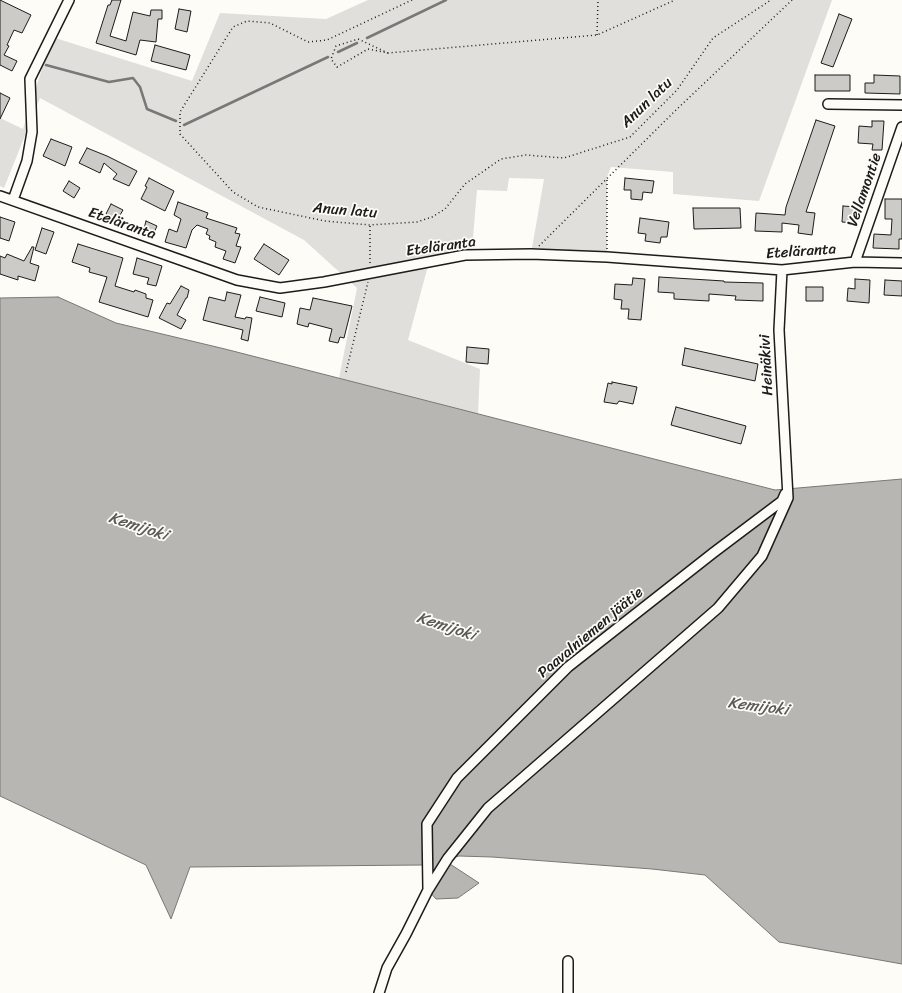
<!DOCTYPE html>
<meta charset="utf-8">
<style>
body{margin:0}
canvas{display:block;background:#fdfcf7}
</style>
<canvas width="902" height="993"></canvas>
<script>
const ctx = document.querySelector('canvas').getContext('2d');
ctx.lineJoin = 'round';
function fill(path, color) {
  ctx.fillStyle = color;
  ctx.fill(path, 'evenodd');
}
function poly(rows) {
  const path = new Path2D();
  for (const r of rows) {
    path.moveTo(r[0], r[1]);
    for (let i = 2; i < r.length; i += 2) path.lineTo(r[i], r[i + 1]);
  }
  return path;
}
function trace(path, color, width, dash) {
  ctx.strokeStyle = color;
  ctx.lineWidth = width;
  ctx.lineCap = dash ? 'butt' : 'round';
  ctx.setLineDash(dash || []);
  ctx.stroke(path);
}
function label(font, color, halo, rows, align = 'center') {
  ctx.font = font + ' Sriracha,sans-serif';
  ctx.lineWidth = 3.5;
  ctx.setLineDash([]);
  ctx.textBaseline = 'middle';
  ctx.strokeStyle = halo;
  ctx.fillStyle = color;
  for (const [text, x, y, turn = 0] of rows) {
    ctx.save();
    ctx.translate(x, y);
    ctx.rotate((+turn || 0) * Math.PI / 180);
    ctx.textAlign = isNaN(turn) ? turn : align;
    if (halo) ctx.strokeText(text, 0, 0);
    ctx.fillText(text, 0, 0);
    ctx.restore();
  }
}
fill(poly([
 [368,0,832,0,759,201,673,194,673,172,611,167,607,177,607,257,531,254,544,179,509,178,507,191,477,190,472,249,429,262,408,340,480,369,478,414,339,378,357,288,304,240,40,98,4,188,0,186,0,118,23,129,52,37,192,81,220,13,326,19]
]), '#e0dfdb');
const water = poly([
 [58,297,116,323,225,349,775,490,902,479,902,964,779,942,705,875,652,869,492,857,459,856,452,858,450,864,479,883,458,898,436,899,428,890,431,883,433,871,424,865,190,867,171,919,146,865,0,796,0,298,58,297]
]);
fill(water, '#b7b6b2');
trace(water, '#797876', 1);
trace(poly([
 [367,38,446,0],
 [338,52,357,43],
 [46,65,109,82,133,78,140,87,147,109,176,121],
 [184,125,328,57]
]), '#797876', 2.5);
const building = poly([
 [0,0,31,15,22,33,14,30,7,45,9,46,4,55,17,61,12,71,0,65,0,0],
 [112,0,121,0,110,36,126,41,133,12,150,16,151,10,162,10,162,19,158,19,156,42,140,40,136,55,96,43,108,5,110,5,112,0],
 [179,9,191,11,187,32,175,29,179,9],
 [839,14,852,19,833,67,821,63,839,14],
 [155,45,190,55,186,70,151,61,155,45],
 [815,75,850,75,850,91,815,91,815,75],
 [874,75,900,76,900,94,865,93,865,83,874,83,874,75],
 [0,93,10,98,0,119,0,93],
 [816,120,835,126,806,212,815,213,812,235,798,233,799,225,782,223,782,232,755,231,756,213,785,215,786,207,816,120],
 [872,121,884,121,882,150,872,150,873,144,858,143,859,126,872,127,872,121],
 [51,139,72,147,65,166,43,156,51,139],
 [87,148,107,156,137,171,129,186,113,179,117,174,104,163,100,173,79,163,87,148],
 [149,178,174,191,165,211,141,199,147,187,145,186,149,178],
 [625,178,654,181,652,193,643,192,642,200,631,199,631,190,624,190,625,178],
 [69,181,80,188,74,198,63,191,69,181],
 [885,199,902,199,902,239,899,239,899,249,873,248,874,234,891,235,892,219,885,219,885,199],
 [178,202,208,213,206,218,237,228,235,233,240,234,236,246,241,247,235,263,223,259,226,251,215,247,216,242,209,239,210,236,206,234,208,229,197,225,192,230,186,248,165,242,169,229,177,232,181,219,174,215,178,202],
 [111,204,123,210,117,220,106,214,111,204],
 [843,206,857,207,856,223,842,222,843,206],
 [693,208,740,208,741,228,694,229,693,208],
 [0,217,15,222,9,241,0,238,0,217],
 [640,218,669,222,667,237,661,237,660,243,645,241,646,234,638,233,640,218],
 [146,221,157,226,152,237,143,233,146,221],
 [42,228,54,232,46,254,35,250,42,228],
 [78,244,123,258,115,286,134,292,135,290,146,294,146,298,153,300,148,317,99,302,107,277,89,272,90,268,72,262,78,244],
 [264,244,289,260,279,275,254,259,264,244],
 [32,247,34,247,30,263,39,266,35,281,18,276,18,280,0,274,0,256,5,258,7,254,24,261,32,247],
 [137,258,162,266,156,286,147,284,149,278,133,274,137,258],
 [659,277,724,281,724,282,763,283,763,301,735,300,736,296,709,294,709,301,674,299,674,293,658,292,659,277],
 [633,278,645,279,641,320,628,319,629,309,621,309,622,300,614,299,615,284,632,285,633,278],
 [855,279,870,280,869,303,847,301,848,288,855,289,855,279],
 [885,280,902,281,902,296,884,295,885,280],
 [181,286,189,290,187,298,186,298,177,315,186,320,181,329,159,318,167,303,170,304,181,286],
 [806,287,823,287,823,301,806,301,806,287],
 [227,292,241,295,235,317,245,319,246,317,252,318,248,341,241,339,243,330,203,320,209,297,225,301,227,292],
 [260,297,285,303,282,317,256,311,260,297],
 [313,298,352,306,344,338,340,337,338,343,329,341,332,329,309,323,308,327,297,324,300,308,310,310,313,298],
 [467,347,489,349,488,364,466,362,467,347],
 [685,348,758,364,755,381,682,365,685,348],
 [612,382,637,387,633,404,619,401,617,404,604,402,608,383,612,384,612,382],
 [676,407,746,426,741,444,671,425,676,407]
]);
fill(building, '#cccbc8');
trace(building, '#1c1c1c', 1);
const street = poly([
 [828,104,902,105],
 [0,196,237,280,280,288,324,282,465,255,531,254,607,257,782,270,855,262,902,263],
 [13,200,27,161,32,132,30,79,69,0],
 [855,262,902,127],
 [428,890,427,824,457,778,568,667,713,553,782,501,785,494],
 [568,961,568,993],
 [379,993,387,968,406,934,428,890,448,858,488,808,718,608,762,556,788,498,779,330,782,270]
]);
trace(street, '#1c1c1c', 12);
trace(poly([
 [412,0,327,40,308,42,270,23,247,21,233,27,180,112,180,134,233,192,258,207,325,221,370,225,417,222,432,217,445,209,465,184,501,159,526,155,564,158,630,137,677,90,713,38,771,0],
 [597,35,598,0],
 [388,53,358,39,336,46,331,59,337,67,368,49,388,53,597,35,675,0],
 [370,226,370,264],
 [539,246,677,109,792,0],
 [607,249,607,177],
 [346,372,368,282]
]), '#1c1c1c', 1.5, [1, 3]);
trace(street, '#fdfcf7', 9);
label('15px', '#1c1c1c', '#fdfcf7', [
 ["Anun latu",647,103,-44],
 ["Vellamontie",865,190,-71],
 ["Anun latu",345,211,5],
 ["Eteläranta",122,224,19],
 ["Eteläranta",441,247,-8],
 ["Eteläranta",801,252,-4],
 ["Heinäkivi",767,365,-93],
 ["Paavalniemen jäätie",591,633,-40]
]);
label('italic 16px', '#5a5a58', '#fdfcf7', [
 ["Kemijoki",138,527,18],
 ["Kemijoki",446,627,18],
 ["Kemijoki",758,707,7]
]);
</script>
